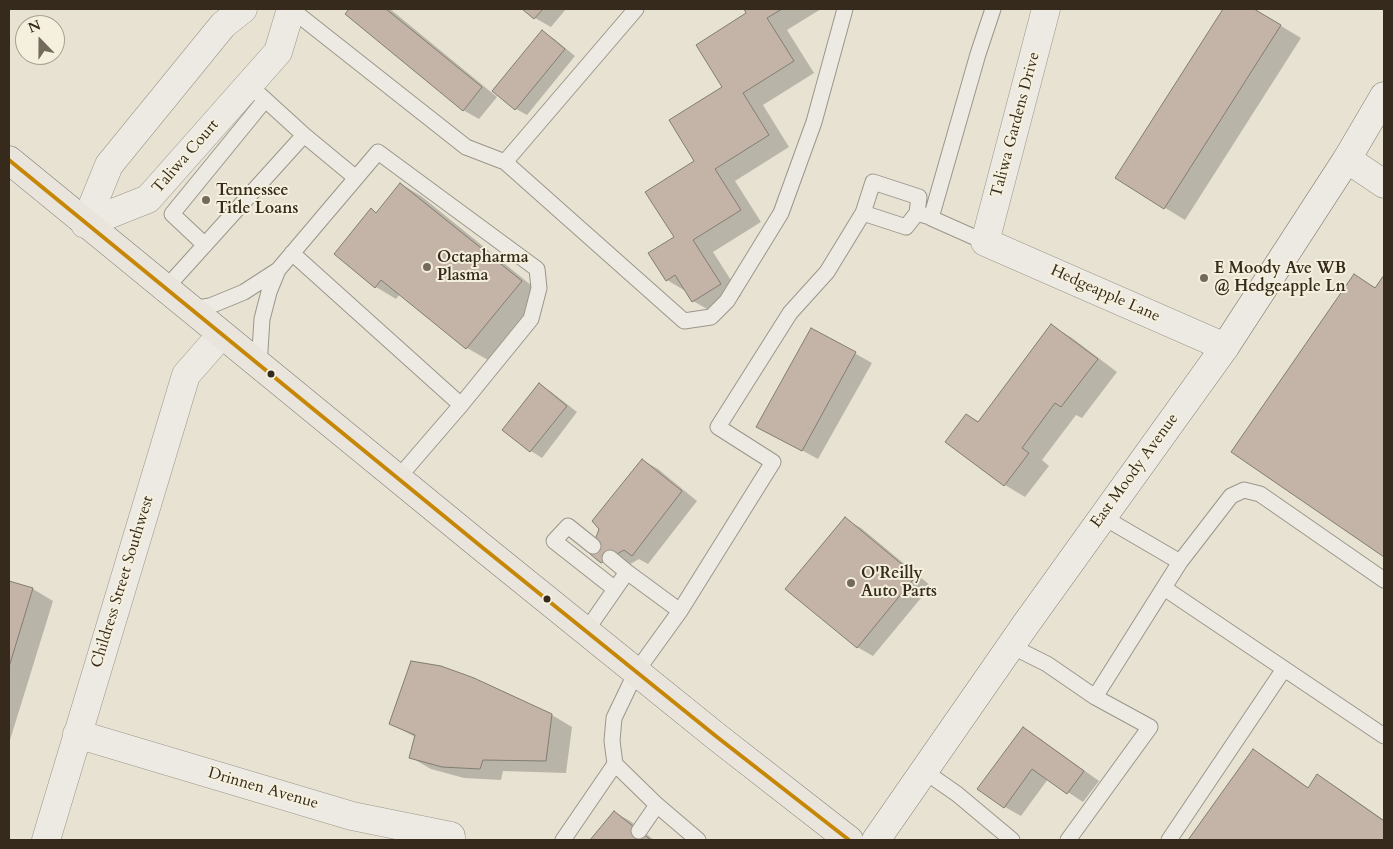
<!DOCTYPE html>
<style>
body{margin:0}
#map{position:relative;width:1393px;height:849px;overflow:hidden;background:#e8e2d2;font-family:Cardo,serif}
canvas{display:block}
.frame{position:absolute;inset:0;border:10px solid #352a1c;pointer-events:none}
.north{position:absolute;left:15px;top:15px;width:50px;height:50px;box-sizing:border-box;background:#f5efdd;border:1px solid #a8a090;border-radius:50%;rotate:338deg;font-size:14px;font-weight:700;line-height:20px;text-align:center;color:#352a1c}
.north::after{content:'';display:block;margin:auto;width:18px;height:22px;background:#746a5c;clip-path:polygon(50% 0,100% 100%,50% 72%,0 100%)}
</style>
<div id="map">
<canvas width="1393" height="849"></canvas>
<div class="frame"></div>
<div class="north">N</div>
</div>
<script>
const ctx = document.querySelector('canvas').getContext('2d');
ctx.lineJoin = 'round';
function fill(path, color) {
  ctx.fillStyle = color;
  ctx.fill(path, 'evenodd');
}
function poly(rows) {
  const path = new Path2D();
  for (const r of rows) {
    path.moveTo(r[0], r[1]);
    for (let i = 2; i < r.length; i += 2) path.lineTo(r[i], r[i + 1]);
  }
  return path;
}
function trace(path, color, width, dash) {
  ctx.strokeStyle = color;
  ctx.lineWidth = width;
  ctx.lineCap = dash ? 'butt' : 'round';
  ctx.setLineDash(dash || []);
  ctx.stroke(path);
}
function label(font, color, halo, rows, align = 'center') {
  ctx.font = font + ' Cardo,serif';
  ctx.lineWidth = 4;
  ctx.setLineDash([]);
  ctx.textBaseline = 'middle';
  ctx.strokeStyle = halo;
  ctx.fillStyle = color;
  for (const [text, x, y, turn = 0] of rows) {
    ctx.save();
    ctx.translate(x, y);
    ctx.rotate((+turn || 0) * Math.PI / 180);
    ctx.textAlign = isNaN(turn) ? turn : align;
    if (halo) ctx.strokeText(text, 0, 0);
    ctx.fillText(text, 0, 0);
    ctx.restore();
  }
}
fill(poly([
 [351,9,390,9,497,97,479,119,463,110,346,14],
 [524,9,566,9,551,27,535,18],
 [745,9,821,9,787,30,814,73,763,105,789,147,735,181,761,222,713,252,741,296,714,313,693,301,687,292,667,280,676,237,696,162,724,87,748,13],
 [1224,9,1253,9,1301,38,1185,220,1116,178],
 [542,32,553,38,575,56,527,115,516,109,493,91],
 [401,184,421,196,542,294,488,360,467,348,400,294,396,299,376,287,371,210,377,213],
 [1355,276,1376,288,1384,277,1384,556,1233,452],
 [1052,326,1072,338,1117,372,1082,418,1076,415,1042,460,1049,466,1025,497,1005,485,967,415,979,422],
 [812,329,872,363,818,459,774,435],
 [540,385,550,391,577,412,542,458,531,451,504,430],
 [642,460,658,469,697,501,648,564,639,559,618,571,602,562],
 [845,519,861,528,931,586,873,656,857,647],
 [9,582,33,589,53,601,10,740,9,740],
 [552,715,572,727,566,773,503,771,501,780,464,778,431,769,410,757,415,737,391,724],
 [1023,729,1039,738,1099,781,1083,802,1048,779,1021,816,1005,807,979,788],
 [1253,751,1274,763,1309,788,1318,776,1338,788,1384,820,1384,840,1190,840],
 [614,812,630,821,654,840,592,840]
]), '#0003');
const building = poly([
 [349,9,386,9,482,87,463,111,345,14,349,9],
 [522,9,543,9,534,19,522,9],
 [744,9,782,9,767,18,794,61,743,93,769,135,715,169,741,210,693,240,721,284,692,302,675,275,666,281,648,253,674,237,645,192,694,161,669,120,722,87,696,45,746,13,744,9],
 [1223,9,1254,9,1281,25,1164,209,1115,178,1223,9],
 [542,30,565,49,515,110,492,91,542,30],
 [400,183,522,281,466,349,381,280,375,288,334,254,371,208,376,213,400,183],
 [1354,274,1375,288,1384,275,1384,557,1231,452,1354,274],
 [1051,324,1098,359,1061,407,1055,403,1022,448,1029,453,1004,486,945,442,966,414,978,422,1051,324],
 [811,328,856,352,802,451,756,427,811,328],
 [539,383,567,406,530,452,502,430,539,383],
 [642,459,682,491,632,556,624,550,601,563,590,554,599,529,592,521,642,459],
 [845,517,916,576,857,648,785,589,845,517],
 [9,581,33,588,9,667,9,581],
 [411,661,441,666,474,678,552,714,546,761,483,760,480,769,442,767,409,758,415,735,389,724,411,661],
 [1023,727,1084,771,1067,794,1032,769,1004,808,977,789,1023,727],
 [1253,749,1308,788,1317,774,1384,821,1384,840,1188,840,1253,749],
 [614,811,639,831,651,840,590,840,614,811]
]);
fill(building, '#c4b4a7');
trace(building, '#817c72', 1);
const lane = poly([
 [291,9,466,147,505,162],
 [636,9,505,162,684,321,711,317,727,301,781,213,814,122,845,9],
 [259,94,304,135,356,178],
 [863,213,906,227,917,213,927,216],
 [985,242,931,218,978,54,993,9],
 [205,245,172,214,265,100],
 [292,253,461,405],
 [165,289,304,135],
 [190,309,210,306,232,297,244,292,278,270,378,152,537,269,539,288,531,319,461,405,398,478],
 [259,366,262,319,269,292,278,270],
 [593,546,568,526,554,541,615,589],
 [610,558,627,572],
 [1180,562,1231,496,1244,490,1260,494,1384,580],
 [1164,588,1384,736],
 [586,631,627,572,680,611],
 [1011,646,1047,664,1095,697,1150,727,1068,840],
 [1095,697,1180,562,1103,517],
 [924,771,957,794,1012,840],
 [639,831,657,805],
 [563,840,615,764],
 [698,840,657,805,615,764,612,741,614,718,636,672,680,611,773,462,718,427,790,313,827,272,863,213,873,182,919,197,917,213],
 [1169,840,1284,669]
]);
const street = poly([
 [1046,9,985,242,1225,347],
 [1347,159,1384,184],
 [85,224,148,199,278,52,291,9],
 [85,224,109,165,223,25,243,9],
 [77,734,352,816,451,836,451,840],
 [46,840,186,375,221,335]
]);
const secondary = poly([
 [876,840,1026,624,1225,347,1347,159,1384,96]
]);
const highway = poly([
 [9,160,483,548,717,737,849,840]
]);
trace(lane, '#9a968b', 17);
trace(street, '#9a968b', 29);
trace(secondary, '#817c72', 29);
trace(highway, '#817c72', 29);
trace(lane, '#eceae2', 15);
trace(street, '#eceae2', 28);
trace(secondary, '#eceae2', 28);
trace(highway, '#e9e5dd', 28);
trace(poly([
 [9,160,483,548,717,737,849,840]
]), '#c68707', 4);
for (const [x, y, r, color] of [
 [206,200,5,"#746a5c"],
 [427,267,5,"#746a5c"],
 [1204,278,5,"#746a5c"],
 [271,374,4.5,"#352a1c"],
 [851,583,5,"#746a5c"],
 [547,599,4.5,"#352a1c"]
]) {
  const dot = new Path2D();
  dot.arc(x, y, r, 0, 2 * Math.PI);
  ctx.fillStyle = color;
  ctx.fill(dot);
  trace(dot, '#f5efdd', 2);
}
label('16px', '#352a1c', '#f5efdd', [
 ["Taliwa Gardens Drive",1016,125,-75],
 ["Taliwa Court",186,157,-49],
 ["Hedgeapple Lane",1105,294,24],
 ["East Moody Avenue",1135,471,-54],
 ["Childress Street Southwest",123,582,-73],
 ["Drinnen Avenue",263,789,16]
]);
label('bold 16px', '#352a1c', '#f5efdd', [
 ["Tennessee",216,191],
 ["Title Loans",216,209],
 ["Octapharma",437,258],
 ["Plasma",437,276],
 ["E Moody Ave WB",1214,269],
 ["@ Hedgeapple Ln",1214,287],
 ["O'Reilly",861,574],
 ["Auto Parts",861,592]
], 'left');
</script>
